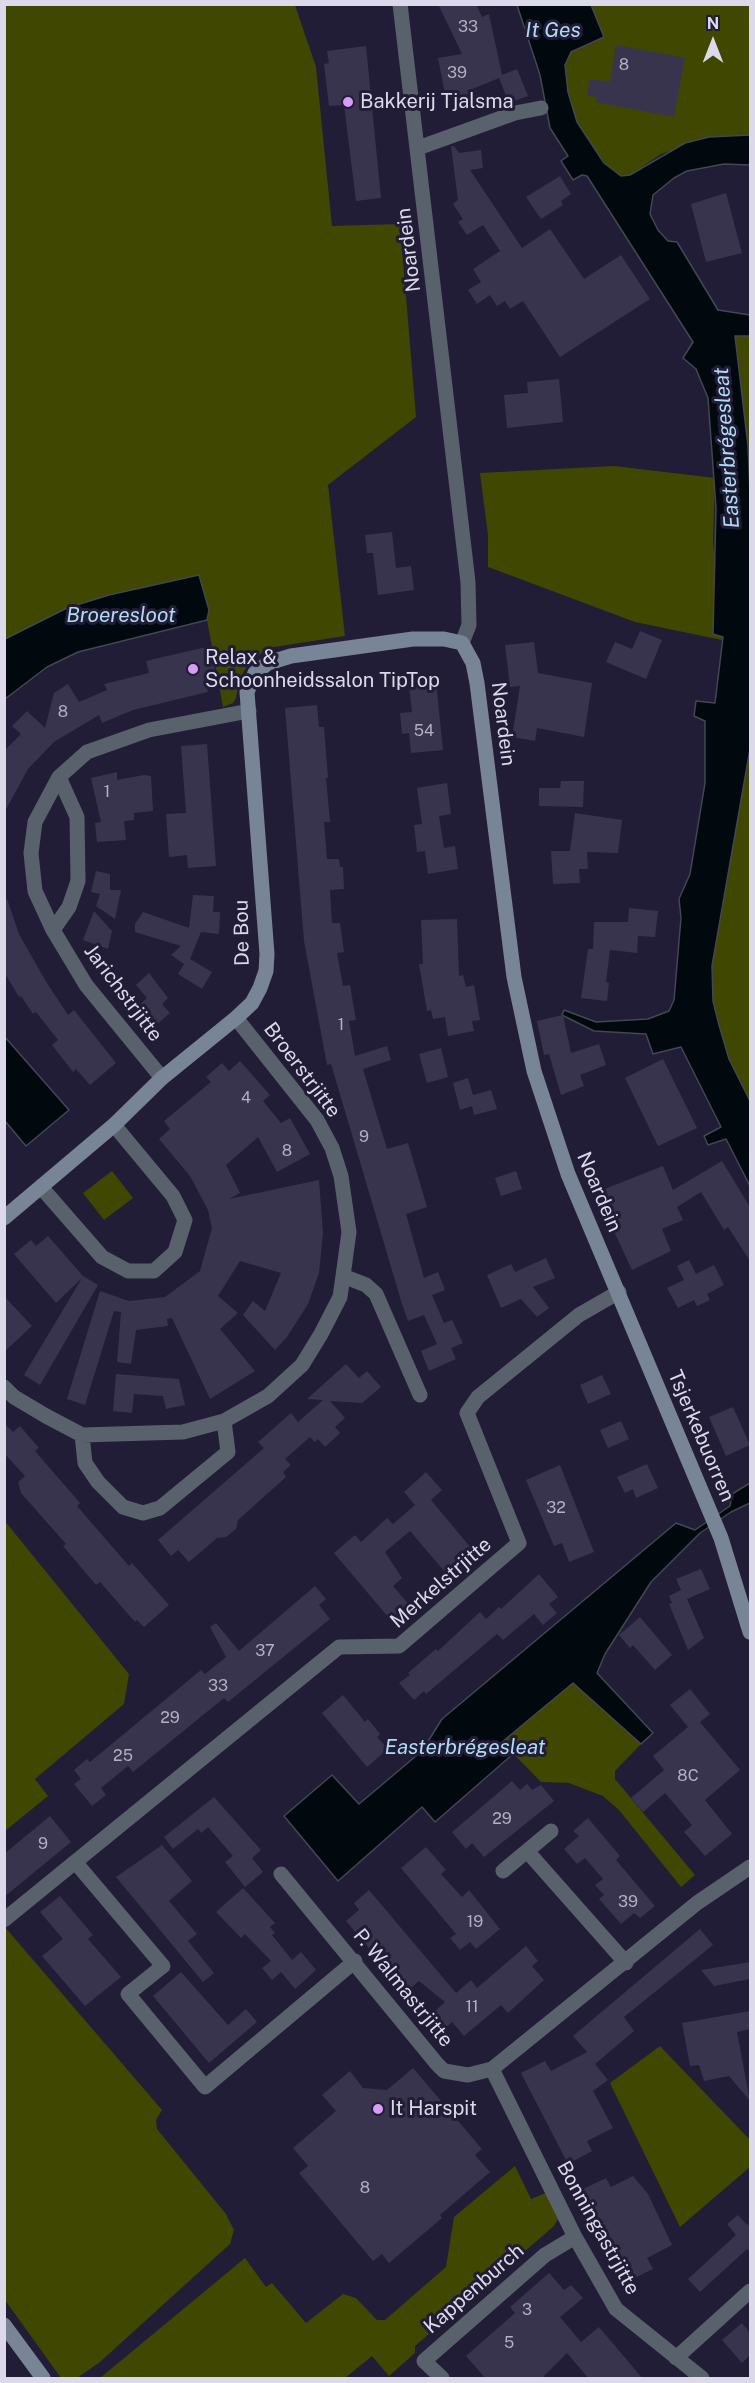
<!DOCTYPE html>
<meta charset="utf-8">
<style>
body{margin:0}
#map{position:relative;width:755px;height:2383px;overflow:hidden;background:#221d36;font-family:"Public Sans",sans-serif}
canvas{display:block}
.frame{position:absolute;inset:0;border:6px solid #dbd9ea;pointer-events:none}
.north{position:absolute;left:683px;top:12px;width:60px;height:60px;-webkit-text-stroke:4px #221d36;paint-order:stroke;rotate:0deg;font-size:16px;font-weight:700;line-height:24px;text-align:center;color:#dbd9ea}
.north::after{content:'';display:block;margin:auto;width:21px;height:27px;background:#dbd9ea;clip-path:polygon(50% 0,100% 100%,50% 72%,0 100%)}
</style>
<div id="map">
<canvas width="755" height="2383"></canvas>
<div class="frame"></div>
<div class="north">N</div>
</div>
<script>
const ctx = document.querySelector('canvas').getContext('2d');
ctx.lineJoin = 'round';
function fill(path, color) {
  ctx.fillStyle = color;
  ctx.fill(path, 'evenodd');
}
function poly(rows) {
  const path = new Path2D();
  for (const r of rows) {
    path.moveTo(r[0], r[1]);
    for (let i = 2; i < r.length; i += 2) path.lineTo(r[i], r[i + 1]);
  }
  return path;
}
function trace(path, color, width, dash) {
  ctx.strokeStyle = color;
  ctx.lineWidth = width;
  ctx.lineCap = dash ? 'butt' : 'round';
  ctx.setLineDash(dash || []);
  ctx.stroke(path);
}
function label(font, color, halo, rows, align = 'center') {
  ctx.font = font + ' "Public Sans",sans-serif';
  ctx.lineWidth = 6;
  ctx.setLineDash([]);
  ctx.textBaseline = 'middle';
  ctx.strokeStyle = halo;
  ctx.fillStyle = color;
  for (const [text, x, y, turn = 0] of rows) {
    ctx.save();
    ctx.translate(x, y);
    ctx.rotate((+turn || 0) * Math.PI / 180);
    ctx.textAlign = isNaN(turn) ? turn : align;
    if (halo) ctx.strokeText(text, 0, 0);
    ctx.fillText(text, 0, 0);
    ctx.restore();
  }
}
fill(poly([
 [4,5,295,5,316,67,332,226,400,224,416,417,328,485,345,636,268,648,249,663,240,678,236,698,233,703,223,707,207,620,209,610,199,575,109,595,67,608,5,639],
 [591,5,750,5,750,135,709,137,661,154,630,175,621,176,610,170,576,122,568,92,565,65,571,52,604,37],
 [735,336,750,336,750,461,749,461],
 [614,466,715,478,713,541,722,640,635,622,488,567,488,535,480,473],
 [750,749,750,1101,729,1059,719,1025,713,1001,712,966],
 [112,1171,133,1198,104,1220,83,1193],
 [4,1520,129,1674,124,1704,35,1779,48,1796,5,1831],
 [573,1682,641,1744,615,1771,615,1779,695,1875,681,1887,619,1810,603,1796,569,1783,541,1782,502,1742],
 [4,1926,162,2110,156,2120,157,2129,226,2214,234,2230,230,2244,100,2362,77,2378,61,2378,5,2300],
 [660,2046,750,2140,750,2167,680,2227,610,2083],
 [515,2166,531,2199,546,2193,558,2219,554,2226,415,2346,415,2353,389,2376,372,2356,345,2378,100,2378,245,2258,266,2287,272,2283,306,2323,343,2294,356,2298,377,2320,385,2320,446,2267,454,2217]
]), '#404700');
const water = poly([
 [517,5,591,5,604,37,571,52,565,65,568,92,577,122,604,163,621,176,630,175,685,143,709,137,750,135,750,165,724,164,687,171,674,178,653,195,650,214,658,230,668,241,677,242,718,310,750,315,750,336,735,336,748,446,750,491,750,749,712,966,713,1001,719,1025,729,1059,750,1101,750,1186,726,1139,708,1145,704,1136,721,1127,681,1047,653,1054,646,1034,594,1031,562,1015,564,1010,596,1022,648,1019,669,1011,674,1000,681,918,679,899,690,874,705,783,705,721,694,716,696,701,715,703,723,637,713,634,716,508,708,398,696,369,683,358,693,342,587,176,582,175,573,180,561,161,568,156,550,128,540,75,517,5],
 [199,575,209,610,207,620,78,652,47,667,5,699,5,639,67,608,109,595,199,575],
 [4,1036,69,1110,26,1146,5,1121,4,1036],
 [750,1483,750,1503,731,1512,700,1533,651,1582,605,1654,597,1673,653,1733,641,1744,573,1683,502,1742,513,1754,435,1822,422,1807,338,1881,284,1816,332,1775,359,1804,422,1751,442,1719,676,1523,695,1530,730,1506,732,1494,750,1483]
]);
fill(water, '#01090f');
trace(water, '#424751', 1.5);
fill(poly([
 [438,4,476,4,482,17,489,14,502,75,517,69,528,96,509,103,499,78,470,90,471,94,446,99,438,58,462,54],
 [616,45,685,58,674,117,596,102,597,97,587,96,590,79,610,82],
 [366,46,381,198,356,201,344,105,329,106,324,64,329,63,327,51],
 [451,146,454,146,459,153,481,150,483,168,470,170,522,248,550,229,584,279,621,255,650,299,560,357,523,301,510,309,505,301,497,306,490,295,477,304,468,290,481,282,473,269,500,251,483,225,467,235,458,222,463,219,453,204,458,200],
 [560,176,571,194,561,201,563,205,541,219,526,197],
 [726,193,742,253,706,262,691,204],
 [559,379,563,422,507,428,504,395,528,393,527,382],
 [392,532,396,568,411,566,414,590,378,595,373,553,367,553,365,535],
 [640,631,662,640,646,679,606,662,615,642,632,649],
 [534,642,538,673,592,683,584,737,537,728,535,741,512,737,520,686,510,687,505,645],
 [210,646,217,679,205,682,208,692,133,710,102,723,99,715,54,742,28,769,4,813,4,751,21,734,12,726,27,711,45,728,54,693,68,684,79,702,107,690,104,684,149,673,146,661],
 [436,682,443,750,411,753,409,733,402,734,400,713,412,712,409,685],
 [317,705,319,727,324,727,328,778,326,778,330,822,324,822,327,859,339,859,340,867,343,867,344,889,330,890,332,923,340,923,344,952,337,953,343,986,350,985,356,1020,349,1021,355,1056,387,1046,391,1060,363,1069,387,1149,408,1143,427,1207,406,1214,424,1278,438,1272,445,1290,432,1295,444,1323,452,1320,463,1343,451,1348,456,1359,429,1371,421,1351,437,1344,424,1315,408,1321,402,1304,331,1064,327,1065,304,941,285,708],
 [207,744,216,866,188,868,187,855,169,857,166,814,186,813,181,746],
 [117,772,117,780,144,775,151,776,153,811,134,813,134,820,124,821,126,840,97,842,95,823,101,822,91,778],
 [561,781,584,781,583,807,539,806,539,788,560,788],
 [447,783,451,814,439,816,444,848,455,846,458,869,428,874,425,851,417,852,414,825,422,824,417,788],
 [575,813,622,820,618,853,587,852,588,869,579,869,580,883,553,884,551,851,570,851],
 [96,871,110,874,110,890,121,890,115,919,96,906,100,894,91,892],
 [193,895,214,896,213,912,220,912,219,934,201,932,190,959,212,972,202,989,178,974,184,964,171,955,181,946,135,932,135,924,143,912,189,928],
 [7,899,19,934,45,980,68,1015,74,1010,116,1063,90,1085,76,1069,73,1072,52,1045,58,1040,36,1012,33,1014,21,996,19,997,4,972,4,900],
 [629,908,658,911,655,937,638,936,637,953,610,950,606,982,609,983,607,1001,581,998,588,949,593,949,594,922,628,922],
 [94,911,112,931,108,949,83,940],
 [457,919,459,976,463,975,466,987,474,985,480,1020,472,1021,474,1031,448,1036,445,1017,433,1019,431,1010,427,1011,419,964,423,964,421,920],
 [149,973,168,998,162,1004,170,1013,155,1026,138,1006,147,998,136,985],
 [563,1015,571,1053,599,1044,606,1065,580,1075,584,1086,561,1095,549,1054,544,1055,537,1021],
 [441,1048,448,1077,427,1083,419,1054],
 [663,1059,697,1128,658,1146,625,1078],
 [240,1061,270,1095,263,1101,281,1123,290,1118,310,1154,277,1172,258,1137,226,1165,240,1193,229,1199,319,1180,323,1233,319,1273,308,1304,287,1337,275,1350,243,1315,253,1301,265,1311,281,1273,240,1261,218,1296,238,1313,220,1329,255,1371,210,1399,172,1318,167,1319,168,1326,136,1330,131,1364,117,1362,121,1312,114,1311,85,1405,67,1399,100,1291,129,1301,165,1297,200,1271,212,1228,208,1210,190,1176,159,1139,170,1129,164,1121,211,1082,206,1077,222,1063,229,1071],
 [468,1078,473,1095,491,1090,497,1109,474,1115,472,1106,460,1110,453,1083],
 [722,1161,750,1207,750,1261,728,1227,724,1230,701,1192,677,1207,683,1220,662,1229,671,1251,632,1270,604,1210,609,1208,602,1190,663,1166,673,1190],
 [516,1171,522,1189,501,1196,495,1178],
 [48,1236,83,1276,98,1285,40,1385,24,1375,82,1278,56,1303,14,1254,31,1240,36,1246],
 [546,1258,555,1278,533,1287,549,1308,537,1317,521,1299,501,1308,487,1275,511,1264,515,1272],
 [689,1260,696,1274,714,1265,724,1285,707,1294,710,1300,697,1306,694,1300,678,1308,667,1288,684,1280,677,1266],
 [4,1296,32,1326,4,1352],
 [346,1364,359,1378,367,1371,381,1387,362,1403,330,1401,345,1418,335,1427,340,1433,325,1447,318,1439,315,1442,310,1437,285,1459,291,1465,283,1472,286,1477,238,1520,236,1529,226,1537,217,1538,189,1562,178,1550,171,1556,158,1540,264,1448,258,1442,291,1413,298,1422,323,1400,307,1399],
 [116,1374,179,1379,185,1405,166,1409,163,1396,134,1394,132,1413,113,1411],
 [602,1375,611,1394,588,1404,580,1385],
 [733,1407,750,1445,726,1456,709,1417],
 [621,1421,629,1439,608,1448,600,1430],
 [4,1423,13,1432,20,1426,39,1448,35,1451,80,1503,77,1506,129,1566,132,1563,169,1605,144,1627,137,1620,135,1622,100,1582,96,1585,63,1546,66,1544,21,1493,18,1482,25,1476,4,1453],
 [647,1464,658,1488,636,1498,633,1489,625,1493,617,1477],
 [560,1465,594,1552,569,1562,562,1543,554,1546,526,1480],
 [426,1472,442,1490,431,1500,471,1548,458,1559,464,1567,451,1579,410,1531,385,1552,402,1578,393,1586,412,1608,394,1624,334,1553,355,1535,361,1542,387,1518,393,1524,415,1505,404,1492],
 [701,1569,710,1589,687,1599,704,1638,688,1650,669,1604,672,1603,669,1596,681,1590,676,1579],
 [539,1574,558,1597,549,1604,557,1613,543,1625,534,1614,503,1640,497,1634,426,1694,424,1691,414,1700,399,1683,410,1675,408,1673,436,1649,438,1651,480,1612,486,1619,499,1607,501,1609],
 [315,1586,326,1599,319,1605,330,1619,228,1702,224,1698,133,1772,128,1766,101,1788,106,1795,92,1806,74,1784,81,1779,74,1770,87,1759,90,1762,201,1670,205,1674,226,1657,210,1627,216,1623,239,1651],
 [640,1617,672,1655,655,1670,633,1645,630,1648,619,1635],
 [690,1689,710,1714,700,1722,740,1770,705,1800,732,1834,705,1856,684,1832,692,1825,665,1793,643,1812,631,1798,664,1770,653,1756,688,1727,670,1705],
 [343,1695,365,1722,368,1719,380,1734,377,1737,388,1749,367,1767,322,1713],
 [512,1781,520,1790,527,1784,532,1790,541,1785,554,1801,484,1857,472,1843,466,1849,452,1832],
 [214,1797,261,1850,252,1858,263,1872,245,1887,225,1862,233,1856,208,1827,201,1833,198,1829,173,1849,164,1837],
 [50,1816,71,1842,4,1897,4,1854],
 [588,1818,620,1856,616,1860,655,1906,640,1918,634,1913,621,1924,599,1899,604,1895,595,1885,603,1879,585,1858,577,1864,564,1849,579,1836,573,1831],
 [162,1845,192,1881,169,1901,197,1934,188,1941,214,1973,203,1982,116,1877],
 [426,1847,446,1870,441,1874,462,1897,469,1890,500,1929,476,1949,470,1942,460,1950,450,1938,456,1934,401,1868],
 [243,1888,275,1923,270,1927,275,1933,272,1935,292,1960,301,1952,316,1970,295,1989,281,1972,272,1980,262,1968,271,1961,245,1934,241,1938,216,1912],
 [369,1890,456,1993,471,1980,477,1988,526,1946,538,1961,532,1966,544,1980,508,2013,501,2005,464,2036,452,2022,445,2028,433,2013,445,2002,419,1981,406,1992,346,1921,359,1910,354,1903],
 [60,1896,93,1935,88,1939,121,1977,85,2006,42,1956,63,1939,40,1912],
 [700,1929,713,1945,624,2017,634,2031,595,2064,608,2080,593,2091,613,2128,587,2141,592,2151,568,2164,521,2073,545,2061,551,2071,587,2052,573,2036],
 [750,1962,750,1979,714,1986,701,1970],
 [181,1972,228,2025,246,2009,257,2022,209,2063,153,1996],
 [750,2011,750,2029,737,2032,750,2101,729,2076,704,2081,699,2065,690,2066,682,2023],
 [413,2068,482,2149,475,2155,490,2172,440,2215,442,2218,389,2263,382,2254,373,2261,299,2173,308,2166,293,2148,336,2111,322,2095,350,2071,363,2088,387,2090],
 [633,2176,648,2194,672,2245,647,2258,653,2269,628,2281,581,2190,606,2178,611,2187],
 [738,2215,747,2225,750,2223,750,2252,747,2249,700,2292,688,2279,736,2235,727,2224],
 [549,2273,564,2290,571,2285,583,2298,560,2317,581,2342,599,2327,643,2379,589,2379,567,2353,541,2379,486,2379,466,2356,515,2313,510,2307],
 [742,2323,750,2333,750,2355,742,2363,722,2340]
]), '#38344e');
trace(poly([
 [400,4,468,582,469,625,462,643],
 [418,148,515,113,541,108],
 [53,930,69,907,78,881,77,817,59,777],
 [162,1078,86,985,53,930,35,891,31,853,35,822,59,777,87,752,149,730,249,711],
 [41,1187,102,1257,128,1271,154,1271,175,1252,185,1220,173,1196,114,1125],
 [343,1276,366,1285,376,1294,420,1395],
 [4,1387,14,1397,46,1416,82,1435,183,1432,224,1421,268,1396,302,1365,321,1334,340,1297,343,1276,349,1232,341,1176,332,1148,317,1120,236,1018],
 [82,1435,85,1463,98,1482,123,1507,143,1513,160,1508,228,1452,224,1421],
 [527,1851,626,1963],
 [76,1863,163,1966,128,1994,205,2087,355,1961],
 [503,1871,551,1831],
 [281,1874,437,2064,444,2071,468,2075,492,2069,697,1903,750,1867],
 [4,1920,339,1647,399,1646,519,1543,467,1413,478,1397,579,1315,619,1292],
 [492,2069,575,2237,616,2309,702,2378],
 [676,2358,750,2291],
 [442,2378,424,2361,545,2255,575,2237]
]), '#59616c', 15);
trace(poly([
 [4,1218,114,1125,162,1078,236,1018,252,1003,260,988,266,971,267,954,247,692,255,673,268,663,291,656,413,639,444,639,462,643,473,663,477,683,514,977,534,1071,568,1174,721,1538,750,1632],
 [4,2325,43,2378]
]), '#788597', 15);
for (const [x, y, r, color] of [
 [348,102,6,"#d79bf9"],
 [193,669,6,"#d79bf9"],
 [378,2109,6,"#d79bf9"]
]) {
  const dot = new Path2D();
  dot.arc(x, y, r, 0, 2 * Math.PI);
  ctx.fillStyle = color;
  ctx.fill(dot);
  trace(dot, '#221d36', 2);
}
label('16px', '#b2b0c3', null, [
 ["33",468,27],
 ["8",624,65],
 ["39",457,73],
 ["8",63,712],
 ["54",424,731],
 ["1",107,792],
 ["1",341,1025],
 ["4",246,1098],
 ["9",364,1137],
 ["8",287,1151],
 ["32",556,1508],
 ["37",265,1651],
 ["33",218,1686],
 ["29",170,1718],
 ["25",123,1756],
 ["8C",688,1776],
 ["29",502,1819],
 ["9",43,1844],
 ["39",628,1902],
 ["19",475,1922],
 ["11",472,2007],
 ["8",365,2188],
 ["3",527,2310],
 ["5",509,2343]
]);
label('20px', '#dbd9ea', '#221d36', [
 ["Bakkerij Tjalsma",360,102],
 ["Relax &",205,658],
 ["Schoonheidssalon TipTop",205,681],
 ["It Harspit",390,2109]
], 'left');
label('20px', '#dbd9ea', '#221d36', [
 ["Noardein",409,250,-97],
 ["Noardein",503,724,83],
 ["De Bou",242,933,-91],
 ["Jarichstrjitte",123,993,53],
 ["Broerstrjitte",302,1070,53],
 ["Noardein",599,1192,67],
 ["Tsjerkebuorren",701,1436,67],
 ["Merkelstrjitte",441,1583,-41],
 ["P. Walmastrjitte",403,1988,51],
 ["Bonningastrjitte",598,2228,61],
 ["Kappenburch",474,2289,-41]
]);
label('italic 21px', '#afdcf4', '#221d36', [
 ["It Ges",553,31],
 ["Easterbrégesleat",727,448,-94],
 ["Broeresloot",121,616],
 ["Easterbrégesleat",465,1748]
]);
</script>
